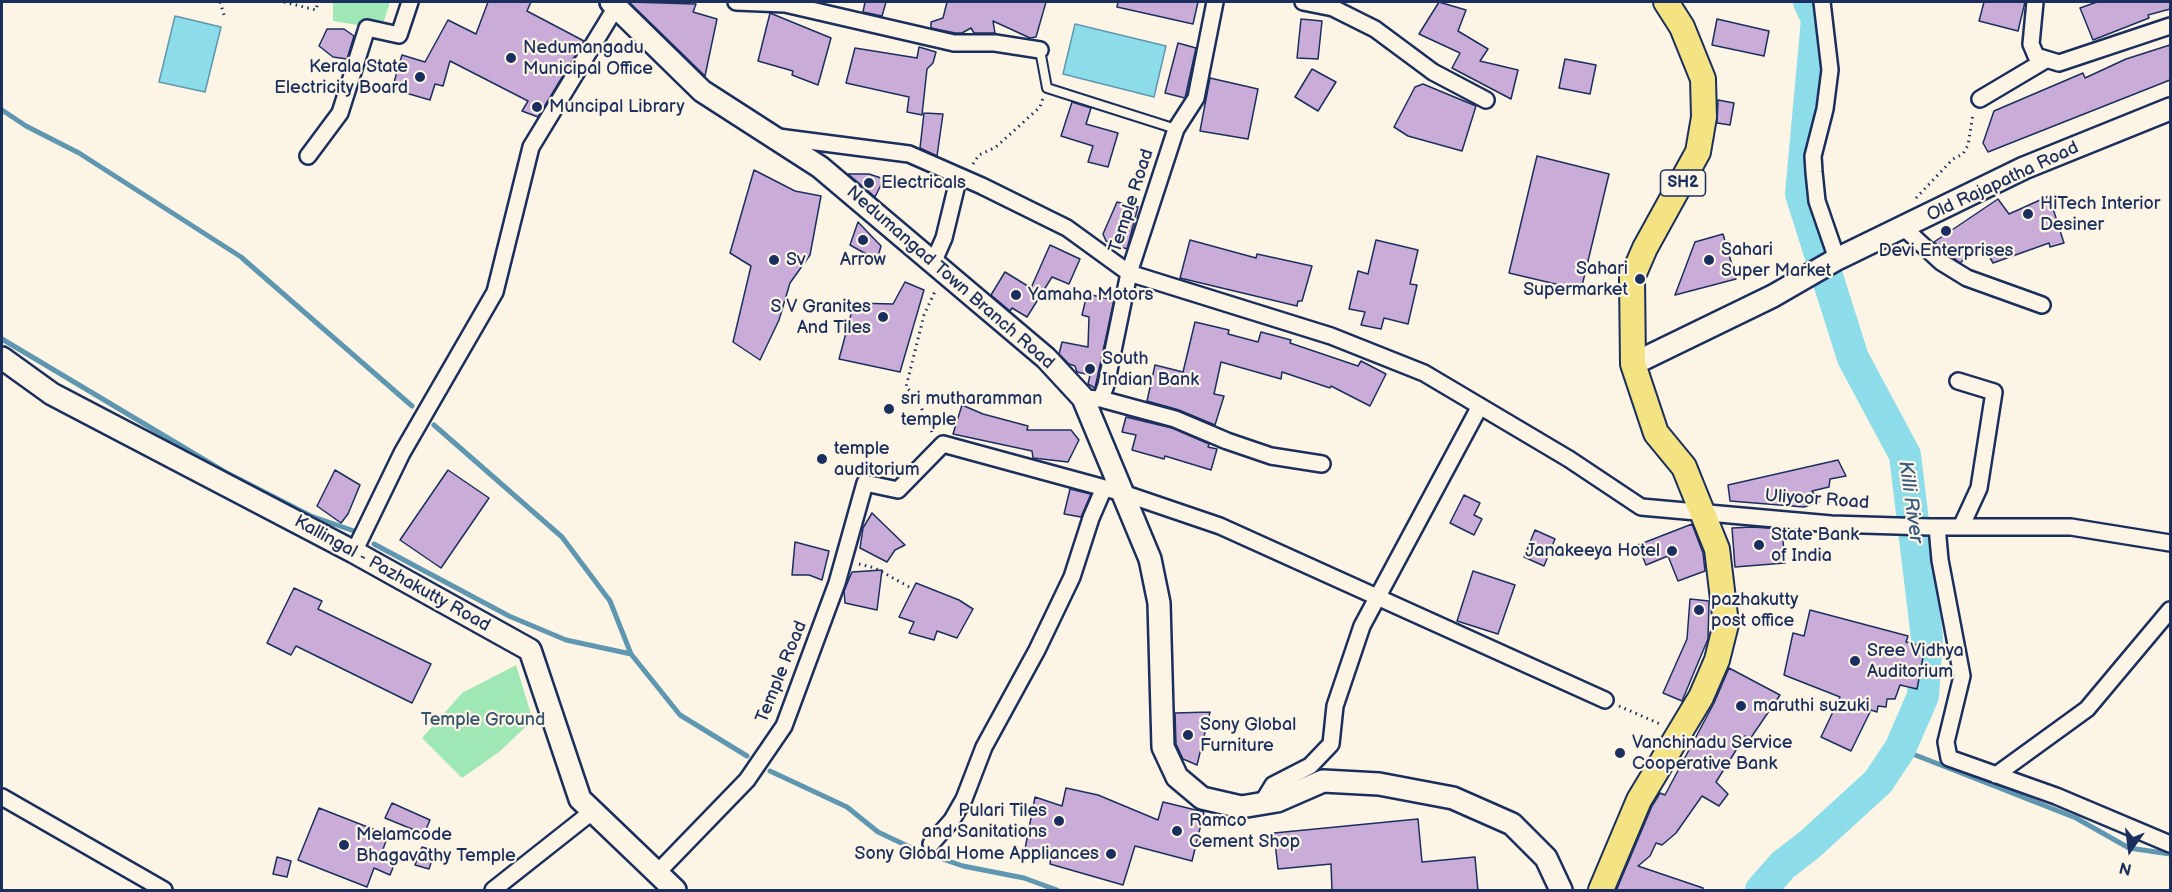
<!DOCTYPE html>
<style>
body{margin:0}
#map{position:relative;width:2172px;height:892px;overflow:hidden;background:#fcf5e5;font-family:"Balsamiq Sans",sans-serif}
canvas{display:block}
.frame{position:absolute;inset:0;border:3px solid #1b2f5e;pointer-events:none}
.north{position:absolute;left:2100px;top:820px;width:60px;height:60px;-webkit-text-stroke:4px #fcf5e5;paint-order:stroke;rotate:194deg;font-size:16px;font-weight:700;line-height:24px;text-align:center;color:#1b2f5e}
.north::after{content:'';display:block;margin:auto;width:21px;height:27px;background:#1b2f5e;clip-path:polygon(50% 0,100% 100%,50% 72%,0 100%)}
</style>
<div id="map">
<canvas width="2172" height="892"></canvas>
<div class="frame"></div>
<div class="north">N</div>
</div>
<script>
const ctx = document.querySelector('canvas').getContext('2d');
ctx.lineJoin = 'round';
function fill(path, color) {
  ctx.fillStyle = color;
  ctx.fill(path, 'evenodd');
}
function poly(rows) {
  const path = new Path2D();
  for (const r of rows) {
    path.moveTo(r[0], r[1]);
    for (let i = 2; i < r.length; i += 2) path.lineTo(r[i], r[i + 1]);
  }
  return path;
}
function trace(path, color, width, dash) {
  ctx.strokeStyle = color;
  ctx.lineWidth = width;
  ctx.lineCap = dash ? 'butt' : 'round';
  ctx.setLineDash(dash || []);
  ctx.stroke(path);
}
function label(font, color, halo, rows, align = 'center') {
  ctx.font = font + ' "Balsamiq Sans",sans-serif';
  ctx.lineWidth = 4.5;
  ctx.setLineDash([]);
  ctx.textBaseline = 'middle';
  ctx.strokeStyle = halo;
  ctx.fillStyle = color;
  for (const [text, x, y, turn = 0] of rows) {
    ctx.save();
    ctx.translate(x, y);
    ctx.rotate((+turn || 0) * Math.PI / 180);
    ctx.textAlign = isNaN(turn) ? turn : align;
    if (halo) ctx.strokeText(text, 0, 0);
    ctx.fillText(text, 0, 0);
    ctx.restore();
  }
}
fill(poly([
 [333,2,390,2,384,21,358,25,333,21],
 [516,665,533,720,499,752,462,778,422,738,462,693]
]), '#9fe7b4');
const water = poly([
 [175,16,221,27,205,92,159,82,175,16],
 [1075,24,1166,46,1154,97,1063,74,1075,24]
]);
fill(water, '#8ddce9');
trace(water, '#5f97b1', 1.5);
trace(poly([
 [2,110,26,126,79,153,241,257,412,406],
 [2,339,225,472,311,516,354,531],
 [434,425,562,537,610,601,631,654],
 [374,544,509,616,566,640,631,654,680,715,747,756],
 [1900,749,2076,818,2129,848,2170,854],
 [770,771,847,807,878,832,916,850,963,866,1024,878,1057,890]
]), '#5f97b1', 5);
trace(poly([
 [1761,890,1783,865,1809,845,1878,782,1900,749,1923,696,1927,638,1905,455,1853,358,1801,194,1817,19,1809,2]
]), '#8ddce9', 32);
const building = poly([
 [488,2,531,2,527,11,584,41,538,117,522,111,528,101,450,61,443,86,435,84,430,100,392,89,402,55,425,62,448,20,476,34,488,2],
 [629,2,696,4,693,12,717,19,705,76,629,2],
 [865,2,886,2,882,16,863,12,865,2],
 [947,2,1046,2,1036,37,1030,38,993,21,995,33,974,33,971,28,962,33,955,33,931,28,931,22,943,18,947,2],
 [1118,2,1198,2,1193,24,1117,7,1118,2],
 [1439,2,1466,10,1458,31,1488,49,1480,61,1518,70,1511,99,1452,68,1460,53,1419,34,1439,2],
 [1984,2,2025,2,2018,31,1979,21,1984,2],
 [2097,2,2170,2,2170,9,2148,15,2149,18,2093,40,2080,8,2097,2],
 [770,13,831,38,818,85,792,75,793,71,758,61,770,13],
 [1301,19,1322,21,1318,59,1297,58,1301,19],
 [1717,19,1769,31,1764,56,1712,45,1717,19],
 [327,29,344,29,354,36,347,59,333,57,319,46,327,29],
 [1178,43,1196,48,1185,98,1165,93,1178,43],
 [2170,45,2170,80,1988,152,1983,143,1994,111,2083,73,2085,78,2126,59,2170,45],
 [919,47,936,52,933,63,927,69,922,115,907,112,909,97,846,83,855,48,917,58,919,47],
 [1565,59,1596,65,1590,94,1559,88,1565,59],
 [1312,69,1336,82,1318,111,1295,97,1312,69],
 [1210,78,1258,89,1248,139,1200,131,1210,78],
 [1423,84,1476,106,1462,151,1408,136,1394,127,1415,87,1423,84],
 [1718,100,1734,103,1730,125,1717,123,1718,100],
 [1072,102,1091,108,1086,124,1118,133,1108,167,1088,162,1093,146,1061,136,1072,102],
 [924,113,943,114,937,156,920,148,924,113],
 [1537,156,1609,174,1581,290,1509,273,1537,156],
 [754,170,795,191,821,196,810,255,790,283,779,320,760,360,733,342,751,266,730,253,754,170],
 [848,174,869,174,884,179,875,197,848,174],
 [2049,196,2064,243,2050,247,2049,243,1993,263,1982,244,1960,263,1934,242,1998,199,2009,214,2049,196],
 [1117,202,1138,207,1127,249,1106,241,1103,234,1117,202],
 [858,222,881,246,877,260,850,245,858,222],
 [1723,234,1736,279,1675,295,1695,242,1723,234],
 [1190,240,1256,258,1257,254,1312,266,1302,301,1298,301,1297,306,1180,278,1190,240],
 [1376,240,1418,250,1410,284,1417,285,1408,324,1384,318,1381,329,1361,325,1365,312,1349,309,1358,271,1368,274,1376,240],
 [1050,245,1080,259,1069,284,1052,277,1027,317,1012,308,1010,311,991,295,1005,272,1031,288,1050,245],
 [905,282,924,290,900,372,839,359,854,303,893,304,905,282],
 [1087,294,1114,300,1095,388,1088,384,1090,375,1077,372,1075,366,1069,364,1059,354,1062,342,1088,347,1089,317,1082,315,1087,294],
 [1195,322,1229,330,1228,334,1258,342,1261,332,1291,340,1290,343,1358,366,1361,361,1386,374,1370,406,1331,386,1330,388,1282,372,1281,379,1221,362,1214,394,1224,396,1215,425,1179,410,1147,401,1155,365,1183,372,1195,322],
 [962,405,983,414,1028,426,1027,430,1071,430,1079,440,1068,462,1033,458,1032,451,953,434,962,405],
 [1126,417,1172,428,1209,444,1208,447,1217,449,1211,470,1165,456,1164,459,1132,450,1136,435,1122,432,1126,417],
 [1838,460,1846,476,1830,479,1829,487,1812,491,1819,502,1804,507,1730,501,1728,485,1838,460],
 [335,470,360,485,348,514,341,523,317,506,335,470],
 [448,470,489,498,441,568,400,540,448,470],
 [1070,489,1091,494,1081,517,1064,514,1070,489],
 [1464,495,1480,503,1474,515,1482,519,1474,535,1450,523,1464,495],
 [872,513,905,545,895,550,887,562,860,548,863,528,872,513],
 [1692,524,1703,553,1705,571,1678,581,1668,556,1646,565,1638,545,1692,524],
 [1752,527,1782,529,1785,563,1735,567,1732,528,1752,527],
 [1535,530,1555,539,1544,566,1524,557,1535,530],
 [795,542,829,551,822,580,809,575,792,575,795,542],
 [882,570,877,610,845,603,844,591,852,572,882,570],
 [1473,571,1515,585,1498,634,1457,621,1473,571],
 [916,583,959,600,973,609,957,638,937,631,934,640,909,633,914,622,899,617,916,583],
 [294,588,322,601,318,609,431,664,412,703,296,646,291,655,267,643,294,588],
 [1690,599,1709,601,1708,639,1682,701,1663,693,1687,639,1690,599],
 [1810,610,1908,636,1906,642,1925,647,1917,689,1900,685,1895,699,1887,699,1886,707,1878,706,1877,712,1871,710,1851,751,1821,737,1840,697,1784,675,1793,633,1804,636,1810,610],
 [1729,668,1780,695,1750,739,1745,736,1716,782,1728,794,1719,806,1702,796,1676,833,1662,845,1656,843,1650,856,1638,866,1703,888,1703,891,1616,891,1652,806,1660,793,1665,795,1714,703,1729,668],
 [1210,712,1197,765,1183,759,1176,744,1175,713,1210,712],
 [1066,788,1098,795,1158,820,1163,802,1204,812,1192,861,1135,846,1123,885,1050,864,1051,855,1025,849,1035,797,1062,806,1066,788],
 [392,803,430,820,424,834,385,818,392,803],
 [319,808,388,835,381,855,396,860,390,875,374,868,367,887,298,860,319,808],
 [1418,819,1422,862,1475,857,1478,891,1332,891,1331,864,1278,869,1274,833,1418,819],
 [422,847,435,851,429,869,415,865,422,847],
 [277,857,291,861,287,877,273,874,277,857]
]);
fill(building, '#caacd8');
trace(building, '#1b2f5e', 1.5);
const lane = poly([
 [1040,50,1047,88,1176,129]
]);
const street = poly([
 [736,2,785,4,954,43,995,43,1040,50],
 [1303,2,1333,8,1375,29,1433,72,1486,100],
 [1822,2,1830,70,1825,109,1813,156,1814,172,1817,201,1837,259],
 [2035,2,2031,44,2036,56,2059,63,2170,26],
 [1980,99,2044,61],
 [778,137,909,154,982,186,1067,228,1129,273,1331,336,1424,373,1569,459,1641,507,1831,524,1930,527,2071,527,2170,543],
 [308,156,340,113,367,28,399,35,410,2],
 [1904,228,1941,262,1967,278,2042,305],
 [933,263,944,238,959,176],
 [1958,381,1994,392,1979,488,1961,527],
 [1083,398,1101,399,1106,385,1129,273,1176,129,1196,98,1215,2],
 [1101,399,1175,419,1227,441,1271,456,1322,464],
 [1937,527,1940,560,1962,676,1946,742,1949,758,2056,796,2170,844],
 [354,552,402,453,495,292,531,147,616,7],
 [1996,775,2087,709,2170,610],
 [2,797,164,890],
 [1262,803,1273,785,1310,766,1331,744,1335,706,1362,626,1480,406],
 [931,844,952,820,964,799,984,747,1037,650,1072,577,1091,518,1104,488],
 [657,873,747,780,784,726,837,583,865,483,898,490,943,444,1123,493,1220,526,1605,700],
 [493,890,593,811]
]);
const secondary = poly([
 [611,2,702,91,820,167,1046,358,1083,398,1150,559,1159,603,1163,747,1177,777,1202,798,1241,807,1277,801,1323,781,1379,784,1453,798,1512,824,1546,858,1561,890],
 [2,358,52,394,354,552,530,650,580,799,675,890],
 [1633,364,1773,296,1837,259,2024,168,2170,109]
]);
const primary = poly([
 [1601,890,1639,800,1701,697,1717,660,1726,624,1717,549,1684,467,1656,433,1633,364,1632,278,1645,248,1698,152,1704,117,1703,79,1682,27,1666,2]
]);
trace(lane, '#1b2f5e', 12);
trace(street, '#1b2f5e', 20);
trace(secondary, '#1b2f5e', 26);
trace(primary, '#1b2f5e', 28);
trace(poly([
 [220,2,225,18],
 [284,2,316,10,318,2],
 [973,164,979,155,996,147,1040,107,1043,98],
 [1916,198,1953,159,1963,154,1968,145,1973,114],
 [932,432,917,398,906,387,924,315,936,289],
 [859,564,875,568,911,588],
 [1619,706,1660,724]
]), '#1b2f5e', 3, [1.5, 4.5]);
trace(lane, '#fcf5e5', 8);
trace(street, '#fcf5e5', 15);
trace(secondary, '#fcf5e5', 21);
trace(primary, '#f4e382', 24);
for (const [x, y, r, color] of [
 [511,58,6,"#1b2f5e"],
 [420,77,6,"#1b2f5e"],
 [537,107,6,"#1b2f5e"],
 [869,183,6,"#1b2f5e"],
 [2028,214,6,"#1b2f5e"],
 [1946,231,6,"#1b2f5e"],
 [863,240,6,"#1b2f5e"],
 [774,260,6,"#1b2f5e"],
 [1709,260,6,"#1b2f5e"],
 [1640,279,6,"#1b2f5e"],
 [1016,295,6,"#1b2f5e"],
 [883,317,6,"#1b2f5e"],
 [1090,369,6,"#1b2f5e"],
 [889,409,6,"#1b2f5e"],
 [822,459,6,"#1b2f5e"],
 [1759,545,6,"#1b2f5e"],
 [1672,551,6,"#1b2f5e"],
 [1699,610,6,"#1b2f5e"],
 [1855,661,6,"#1b2f5e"],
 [1741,706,6,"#1b2f5e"],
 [1188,735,6,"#1b2f5e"],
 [1620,753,6,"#1b2f5e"],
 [1059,821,6,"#1b2f5e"],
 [1177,831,6,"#1b2f5e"],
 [344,845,6,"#1b2f5e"],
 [1111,854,6,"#1b2f5e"]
]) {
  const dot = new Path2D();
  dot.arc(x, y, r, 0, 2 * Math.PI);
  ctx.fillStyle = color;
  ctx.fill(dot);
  trace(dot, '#fcf5e5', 2);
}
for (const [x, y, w] of [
 [1683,183,45]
]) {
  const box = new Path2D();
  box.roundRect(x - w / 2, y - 13, w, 26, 4.5);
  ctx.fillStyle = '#fcf5e5';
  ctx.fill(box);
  trace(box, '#1b2f5e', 1.5);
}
label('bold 16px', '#1b2f5e', null, [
 ["SH2",1683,183]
]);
label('18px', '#1b2f5e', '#fcf5e5', [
 ["Nedumangadu",523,48],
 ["Municipal Office",523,69],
 ["Kerala State",408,67,"right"],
 ["Electricity Board",408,88,"right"],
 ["Muncipal Library",549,107],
 ["Electricals",881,183],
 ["HiTech Interior",2040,204],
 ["Desiner",2040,225],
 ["Sahari",1721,250],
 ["Super Market",1721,271],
 ["Devi Enterprises",1946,251,"center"],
 ["Sv",786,260],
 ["Arrow",863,260,"center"],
 ["Sahari",1628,269,"right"],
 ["Supermarket",1628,290,"right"],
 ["Yamaha Motors",1028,295],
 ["S V Granites",871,307,"right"],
 ["And Tiles",871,328,"right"],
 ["South",1102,359],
 ["Indian Bank",1102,380],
 ["sri mutharamman",901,399],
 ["temple",901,420],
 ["temple",834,449],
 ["auditorium",834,470],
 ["State Bank",1771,535],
 ["of India",1771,556],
 ["Janakeeya Hotel",1660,551,"right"],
 ["pazhakutty",1711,600],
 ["post office",1711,621],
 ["Sree Vidhya",1867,651],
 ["Auditorium",1867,672],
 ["maruthi suzuki",1753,706],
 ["Sony Global",1200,725],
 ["Furniture",1200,746],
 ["Vanchinadu Service",1632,743],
 ["Cooperative Bank",1632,764],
 ["Pulari Tiles",1047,811,"right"],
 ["and Sanitations",1047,832,"right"],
 ["Ramco",1189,821],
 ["Cement Shop",1189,842],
 ["Melamcode",356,835],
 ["Bhagavathy Temple",356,856],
 ["Sony Global Home Appliances",1099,854,"right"]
], 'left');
label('18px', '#1b2f5e', '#fcf5e5', [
 ["Old Rajapatha Road",2003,182,-25],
 ["Temple Road",1132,201,-72],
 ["Nedumangad Town Branch Road",950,278,41],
 ["Uliyoor Road",1817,500,4],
 ["Kallingal - Pazhakutty Road",392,574,29],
 ["Temple Road",782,672,-68]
]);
label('18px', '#35546f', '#fcf5e5', [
 ["Temple Ground",483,720]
]);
label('italic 20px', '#385a81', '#fcf5e5', [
 ["Killi River",1910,502,82]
]);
</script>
